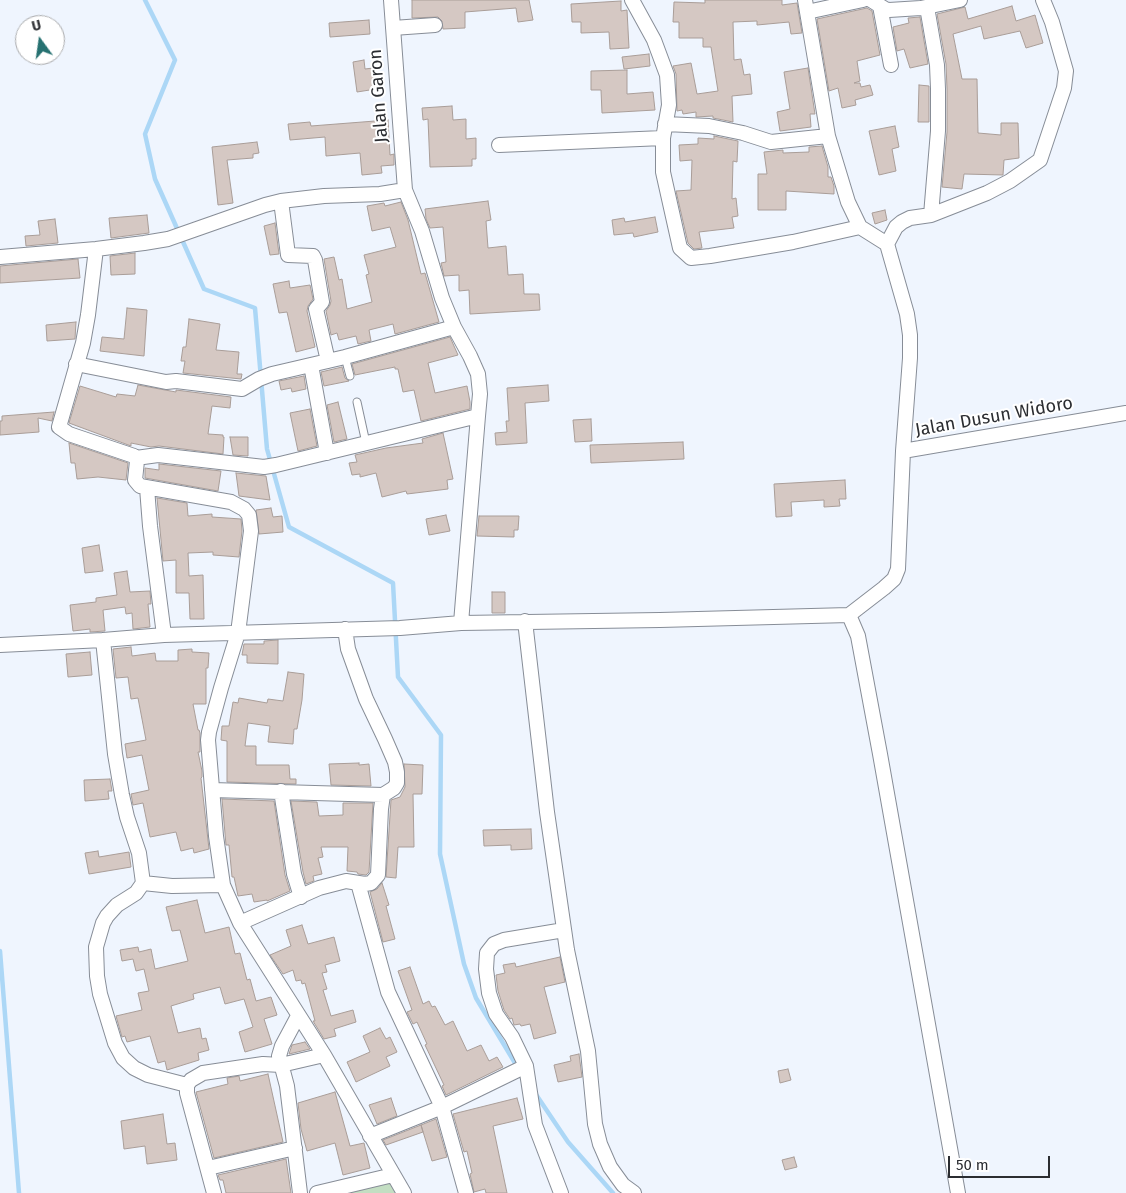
<!DOCTYPE html>
<style>
body{margin:0}
#map{position:relative;width:1126px;height:1193px;overflow:hidden;background:#eff5fe;font-family:"Fira Sans",sans-serif}
canvas{display:block}
.north{position:absolute;left:15px;top:15px;width:50px;height:50px;box-sizing:border-box;background:#fff;border:1px solid #aaabad;border-radius:50%;rotate:346deg;font-size:14px;font-weight:700;line-height:20px;text-align:center;color:#2b2d31}
.north::after{content:'';display:block;margin:auto;width:18px;height:22px;background:#267171;clip-path:polygon(50% 0,100% 100%,50% 72%,0 100%)}
.scale{position:absolute;left:948px;top:1156px;width:102px;height:22px;box-sizing:border-box;border:2px solid #2b2d31;border-top:0;padding-left:6px;font-size:15px;line-height:18px;white-space:nowrap;color:#2b2d31;-webkit-text-stroke:4px #fff;paint-order:stroke}
</style>
<div id="map">
<canvas width="1126" height="1193"></canvas>
<div class="north">U</div>
<div class="scale">50 m</div>
</div>
<script>
const ctx = document.querySelector('canvas').getContext('2d');
ctx.lineJoin = 'round';
function fill(path, color) {
  ctx.fillStyle = color;
  ctx.fill(path, 'evenodd');
}
function poly(rows) {
  const path = new Path2D();
  for (const r of rows) {
    path.moveTo(r[0], r[1]);
    for (let i = 2; i < r.length; i += 2) path.lineTo(r[i], r[i + 1]);
  }
  return path;
}
function trace(path, color, width, dash) {
  ctx.strokeStyle = color;
  ctx.lineWidth = width;
  ctx.lineCap = dash ? 'butt' : 'round';
  ctx.setLineDash(dash || []);
  ctx.stroke(path);
}
function label(font, color, halo, rows, align = 'center') {
  ctx.font = font + ' "Fira Sans",sans-serif';
  ctx.lineWidth = 4;
  ctx.setLineDash([]);
  ctx.textBaseline = 'middle';
  ctx.strokeStyle = halo;
  ctx.fillStyle = color;
  for (const [text, x, y, turn = 0] of rows) {
    ctx.save();
    ctx.translate(x, y);
    ctx.rotate((+turn || 0) * Math.PI / 180);
    ctx.textAlign = isNaN(turn) ? turn : align;
    if (halo) ctx.strokeText(text, 0, 0);
    ctx.fillText(text, 0, 0);
    ctx.restore();
  }
}
fill(poly([
 [388,1168,402,1193,318,1193,317,1190]
]), '#c3dec2');
trace(poly([
 [145,0,175,60,145,134,155,179,204,289,255,308,267,449,289,527,393,583,398,677,441,735,440,854,464,964,476,998,518,1068],
 [0,951,19,1193],
 [535,1093,568,1142,613,1193]
]), '#acd7f6', 4.5);
const building = poly([
 [412,0,529,0,533,20,518,22,516,8,465,12,465,28,443,29,442,21,438,17,412,18,412,0],
 [705,0,782,0,782,5,797,3,802,33,791,34,789,22,757,25,757,21,733,22,734,60,741,59,744,75,750,74,752,94,732,96,733,122,713,118,713,116,696,117,696,112,683,114,682,110,677,111,676,74,673,66,691,63,697,94,718,91,711,47,703,47,703,38,679,38,679,22,673,22,674,2,705,3,705,0],
 [621,1,621,11,627,10,629,48,610,49,609,32,581,33,581,22,572,22,571,4,621,1],
 [1012,6,1016,21,1035,15,1043,43,1026,48,1020,31,984,39,981,26,953,34,962,79,977,79,978,133,1001,135,1001,123,1018,123,1019,158,1004,160,1003,175,964,174,962,189,942,187,947,132,947,89,946,64,937,14,965,7,968,19,1012,6],
 [867,8,872,11,880,55,857,61,860,81,854,83,860,83,861,87,870,85,873,95,855,100,856,105,842,108,838,88,829,91,817,19,867,8],
 [920,17,928,64,910,68,904,49,897,51,893,27,909,23,908,18,920,17],
 [369,20,370,34,330,37,329,23,369,20],
 [649,54,650,66,624,69,622,57,649,54],
 [364,60,365,69,373,68,376,89,357,92,353,62,364,60],
 [808,68,815,114,810,114,811,127,780,131,777,112,790,109,784,72,808,68],
 [627,70,627,94,653,92,655,110,602,113,601,90,591,90,591,71,627,70],
 [919,85,929,86,929,122,918,122,919,85],
 [452,106,453,120,466,119,466,139,476,138,476,159,472,159,472,166,430,167,428,119,423,120,422,108,452,106],
 [388,120,390,155,394,154,394,165,381,166,382,173,362,175,360,153,326,156,325,137,290,140,288,124,310,122,311,126,388,120],
 [895,126,899,147,892,149,896,171,879,175,869,131,895,126],
 [714,136,738,141,737,162,733,161,732,199,736,198,738,216,732,217,734,228,699,232,702,248,694,249,688,243,676,191,691,190,692,160,680,161,679,145,698,144,698,138,714,139,714,136],
 [257,142,259,153,253,154,253,158,227,160,233,203,218,205,212,147,257,142],
 [822,146,828,167,828,177,831,177,834,186,834,194,786,191,786,210,758,210,758,174,767,174,764,152,783,150,783,153,809,152,809,147,822,146],
 [488,201,491,220,486,221,488,248,506,246,508,275,523,274,524,294,539,294,540,310,470,314,469,290,459,291,459,275,444,276,441,263,446,262,443,227,430,228,426,219,425,209,488,201],
 [401,202,408,220,421,274,425,273,439,322,395,334,393,324,369,330,371,341,358,344,356,336,339,340,337,333,331,335,326,311,330,305,331,301,324,259,334,257,339,280,342,279,347,309,372,302,366,275,369,274,364,255,396,247,390,227,372,231,367,206,384,203,385,206,401,202],
 [885,210,887,220,875,224,872,213,885,210],
 [147,215,149,233,111,238,109,218,147,215],
 [655,217,658,232,634,237,633,233,614,235,612,220,624,218,625,222,655,217],
 [55,219,58,243,26,246,25,236,40,235,38,221,55,219],
 [275,223,279,254,270,255,264,226,275,223],
 [135,253,135,274,111,275,110,256,135,253],
 [78,259,80,278,0,283,0,266,78,259],
 [289,281,290,288,310,285,313,299,308,306,307,311,315,347,296,352,287,312,279,313,273,284,289,281],
 [127,308,147,310,144,356,100,351,102,337,124,339,127,308],
 [189,319,220,324,216,350,239,352,237,374,242,374,241,379,183,373,185,361,181,361,183,347,186,347,189,319],
 [76,322,75,339,47,341,46,325,76,322],
 [450,337,458,355,428,363,435,393,467,386,470,402,470,409,421,421,414,390,403,392,398,369,395,369,395,367,355,375,352,364,450,337],
 [342,367,345,378,349,381,324,386,321,372,342,367],
 [304,376,306,389,292,392,291,388,281,390,279,381,304,376],
 [138,385,176,392,176,390,231,397,230,408,212,406,208,434,223,435,223,437,224,437,223,454,159,446,151,447,131,443,131,446,69,423,80,386,116,397,117,394,135,396,138,385],
 [548,385,549,401,525,403,527,443,496,445,495,433,507,432,506,421,509,421,507,388,548,385],
 [338,402,347,439,334,442,327,405,338,402],
 [310,409,317,446,298,451,290,413,310,409],
 [54,412,52,421,38,418,39,432,0,435,0,421,2,421,2,416,54,412],
 [591,419,592,441,575,442,573,420,591,419],
 [443,433,453,479,447,480,448,489,407,494,406,491,382,497,376,473,360,477,360,474,352,475,349,463,357,462,355,455,386,448,423,443,422,439,443,433],
 [230,437,248,437,248,456,233,455,230,437],
 [683,442,684,459,591,463,590,445,683,442],
 [69,443,128,463,126,480,98,477,77,479,75,463,71,463,69,443],
 [159,464,221,471,218,491,145,478,145,468,159,470,159,464],
 [236,473,266,476,270,500,239,496,236,473],
 [845,480,846,499,839,499,840,506,824,507,824,500,791,502,792,516,776,517,774,484,845,480],
 [157,498,187,503,188,516,212,514,212,517,241,519,242,531,239,557,213,555,213,552,188,553,189,576,203,575,204,619,190,619,189,593,176,593,176,560,163,561,157,498],
 [271,508,273,517,282,516,283,532,259,534,256,510,271,508],
 [446,515,450,531,429,535,426,519,446,515],
 [479,516,519,516,518,530,514,530,514,537,477,536,479,516],
 [99,545,103,571,85,573,82,548,99,545],
 [127,571,130,592,150,591,151,604,148,604,150,627,133,629,132,613,126,614,125,607,103,610,105,631,90,632,90,629,73,631,70,605,96,602,96,598,117,595,114,573,127,571],
 [492,592,505,592,505,613,492,613,492,592],
 [278,640,278,664,247,663,247,655,242,655,244,644,264,644,264,641,278,640],
 [131,647,132,656,155,653,156,661,178,661,178,650,192,649,192,652,209,653,208,668,206,668,206,704,193,704,198,730,199,730,200,733,200,752,198,752,202,771,202,777,201,778,209,849,194,853,193,848,181,851,176,832,150,837,143,803,133,805,131,794,149,790,142,755,127,758,125,744,146,740,138,698,131,699,128,677,116,678,113,649,131,647],
 [90,652,92,675,68,677,66,654,90,652],
 [288,672,304,674,302,700,297,729,294,729,293,744,268,742,270,726,248,723,245,746,256,746,256,765,289,765,290,779,296,779,296,784,227,782,227,741,221,740,222,726,229,726,233,702,238,703,239,698,267,703,268,699,283,701,288,672],
 [359,763,359,765,369,764,371,786,331,785,329,764,359,763],
 [404,764,423,765,422,794,413,794,414,847,398,847,396,878,386,877,391,800,400,797,405,787,404,764],
 [110,779,112,791,108,791,109,799,85,801,84,780,110,779],
 [222,799,274,801,285,875,290,891,267,901,267,900,254,902,252,894,238,896,234,877,232,877,229,845,226,845,222,799],
 [291,801,317,802,319,816,343,815,343,803,373,803,369,872,366,875,358,874,357,872,347,871,348,847,321,847,323,857,318,858,322,874,313,876,314,881,306,884,303,872,291,801],
 [531,829,532,849,511,850,511,845,484,846,483,830,531,829],
 [98,851,99,857,129,852,131,867,89,874,85,853,98,851],
 [382,883,389,905,386,906,395,939,383,942,370,892,377,889,382,883],
 [197,900,205,933,229,927,235,954,240,953,247,980,250,979,256,1001,271,997,277,1015,264,1019,272,1044,245,1052,239,1032,253,1027,244,999,225,1004,220,987,193,994,194,999,171,1006,178,1033,200,1028,202,1039,206,1038,209,1050,198,1053,199,1060,167,1070,165,1061,158,1063,150,1036,127,1042,125,1036,122,1037,116,1016,142,1010,138,993,149,991,144,969,136,971,133,959,122,961,120,950,138,947,139,952,151,949,155,969,188,961,180,930,172,931,166,907,197,900],
 [302,925,308,944,334,937,340,961,325,965,327,972,322,973,327,989,323,990,331,1016,353,1010,356,1022,334,1029,336,1036,324,1039,313,1021,315,1021,305,983,302,984,301,980,296,981,293,970,283,974,270,955,291,946,286,930,302,925],
 [560,957,565,982,544,987,556,1033,534,1039,530,1024,521,1026,520,1024,514,1025,512,1018,510,1019,504,1010,498,991,496,975,505,973,503,965,515,963,516,967,560,957],
 [410,967,423,1004,429,1001,432,1007,435,1006,445,1025,453,1021,467,1051,481,1045,489,1061,497,1057,503,1067,446,1095,442,1086,444,1085,425,1045,427,1044,417,1022,413,1024,407,1012,412,1010,398,971,410,967],
 [380,1028,386,1039,390,1037,397,1052,386,1057,390,1066,356,1082,347,1062,370,1052,363,1036,380,1028],
 [305,1042,310,1049,289,1054,292,1045,305,1042],
 [579,1054,582,1077,558,1082,554,1065,571,1061,570,1056,579,1054],
 [788,1069,791,1080,780,1083,778,1071,788,1069],
 [268,1074,283,1142,214,1158,196,1092,228,1084,227,1078,239,1076,240,1081,268,1074],
 [335,1092,350,1146,364,1143,370,1168,343,1175,335,1143,307,1151,301,1129,298,1103,335,1092],
 [391,1098,397,1116,377,1124,369,1105,391,1098],
 [517,1098,523,1119,493,1126,507,1193,486,1193,485,1189,474,1192,470,1174,472,1173,467,1151,464,1152,453,1114,517,1098],
 [163,1114,167,1144,175,1143,177,1160,147,1164,145,1146,124,1149,121,1121,163,1114],
 [436,1119,447,1157,432,1161,421,1125,436,1119],
 [421,1125,423,1132,386,1145,383,1140,421,1125],
 [794,1157,797,1167,785,1170,782,1160,794,1157],
 [286,1159,291,1193,226,1193,223,1180,220,1180,218,1175,286,1159]
]);
fill(building, '#d5c8c3');
trace(building, '#a99d98', 1);
const lane = poly([
 [345,357,350,376],
 [357,402,366,443]
]);
const street = poly([
 [391,0,405,190,422,231,442,298,454,327,470,356,478,374,480,394,478,416,461,623],
 [632,0,654,40,667,75,669,105,663,138,663,172,680,248,691,258,710,256,793,242,860,227],
 [805,0,828,136,848,202,860,227,887,244],
 [871,0,885,9,889,10,921,8,960,0],
 [880,6,891,65],
 [927,7,937,65,938,89,938,131,931,215],
 [807,12,863,0],
 [393,28,435,25],
 [665,124,709,126,743,133,771,142,828,136],
 [499,145,663,138],
 [281,201,288,255,313,256,315,260,322,302,316,309,328,361],
 [96,249,88,315,83,343,59,427,69,434,134,456,137,461,135,480,140,486,231,502,244,509,249,515,251,531,238,633,221,688,209,732,208,740,216,836,223,885,240,923,324,1055,404,1193],
 [0,257,96,249,144,243,168,239,265,205,281,201,324,196,380,194,405,190],
 [76,364,166,382,176,381,242,389,259,379,272,374,345,357,454,327],
 [311,365,327,453],
 [903,451,910,358,910,335,907,314,887,244,896,227,902,222,910,218,931,215,987,193,1010,181,1040,160,1064,88,1066,71,1052,22,1043,0],
 [136,458,158,455,264,467,276,465,478,416],
 [147,488,150,526,164,635],
 [849,615,858,636,880,754,958,1193],
 [849,615,884,588,894,579,898,569,903,451,1126,413],
 [525,621,547,812,567,950,588,1051,595,1124,600,1144,610,1167,623,1185,634,1193],
 [103,640,115,754,122,795,127,817,139,853,143,883,136,893,117,905,107,916,103,923,96,947,97,976,100,994,115,1043,123,1058,134,1068,148,1075,187,1085,187,1093,214,1193],
 [0,645,103,640,164,635,400,628,461,623,660,620,849,615],
 [212,790,383,795],
 [281,791,294,874,301,897],
 [143,883,172,886,223,885],
 [358,883,388,992,442,1107,466,1193],
 [240,923,319,888,346,881,365,884,371,883,378,875,381,809,383,795,394,788,397,783,397,772,395,762,385,739,366,699,348,649,345,629],
 [298,1016,282,1046,279,1056,287,1086,300,1193],
 [187,1085,191,1080,203,1073,263,1064,281,1065,324,1055],
 [370,1136,442,1107,526,1066],
 [208,1168,295,1148],
 [317,1193,393,1175],
 [561,1193,535,1125,526,1066,512,1037,496,1014,489,993,486,969,487,953,494,944,504,940,564,930]
]);
trace(lane, '#878d97', 9);
trace(street, '#878d97', 16);
trace(lane, '#fff', 7);
trace(street, '#fff', 14);
label('18px', '#2b2d31', '#fff', [
 ["Jalan Garon",379,96,-94],
 ["Jalan Dusun Widoro",994,417,-10]
]);
</script>
